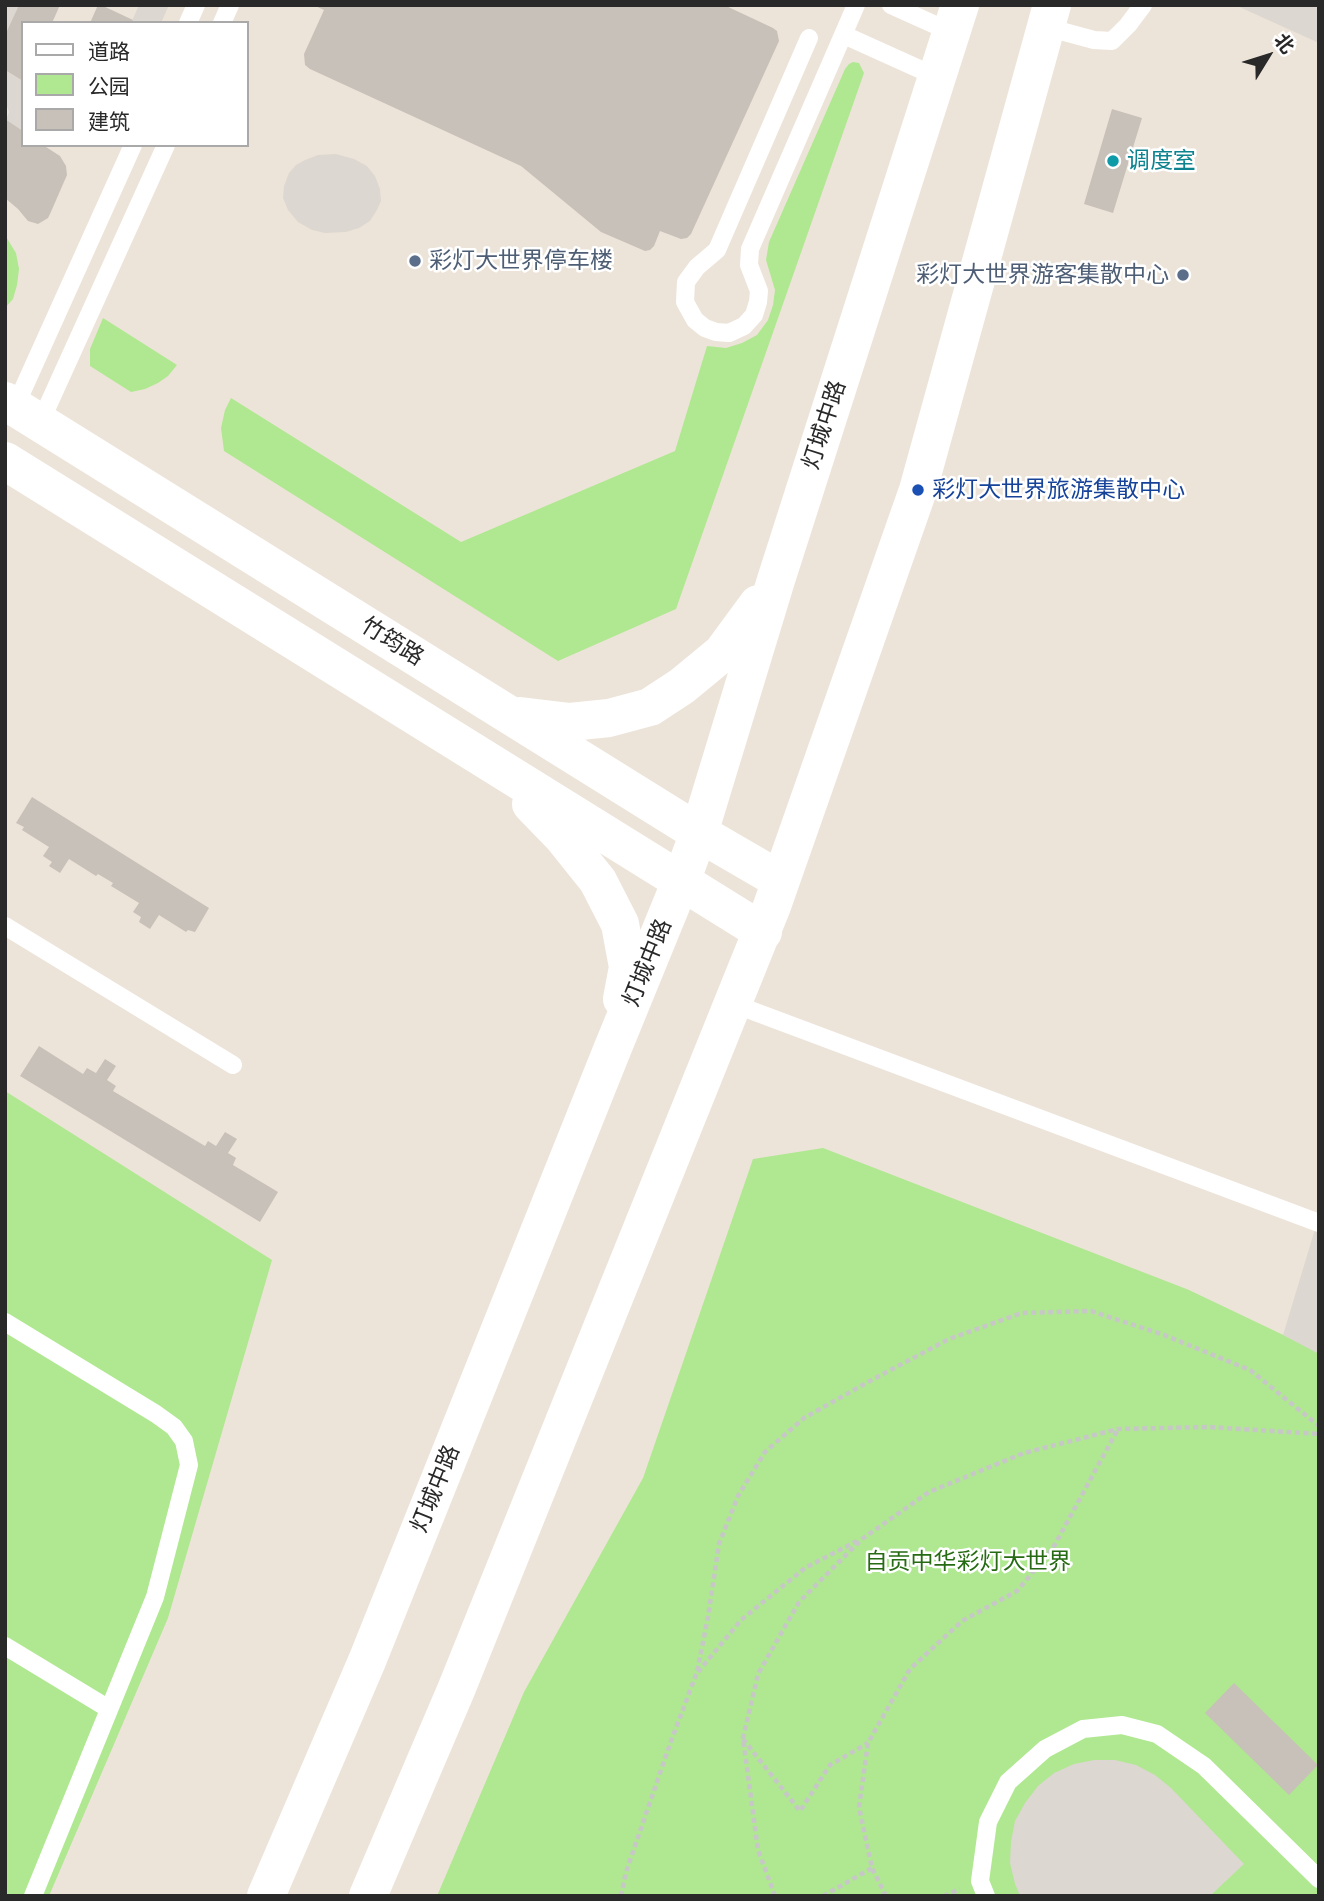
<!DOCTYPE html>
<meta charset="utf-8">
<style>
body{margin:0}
#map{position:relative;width:1324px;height:1901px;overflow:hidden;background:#ede4d9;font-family:"Noto Sans","Noto Sans SC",sans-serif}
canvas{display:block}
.frame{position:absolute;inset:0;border:7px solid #292929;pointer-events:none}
.legend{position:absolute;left:21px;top:21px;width:228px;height:126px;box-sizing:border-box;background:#fff;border:2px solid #a9a9a9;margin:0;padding:9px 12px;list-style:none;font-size:21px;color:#292929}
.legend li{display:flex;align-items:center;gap:14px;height:35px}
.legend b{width:35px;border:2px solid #a9a9a9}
.north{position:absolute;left:1233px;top:21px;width:70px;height:70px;-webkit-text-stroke:5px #fff;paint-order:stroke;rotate:52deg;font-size:19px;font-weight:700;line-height:28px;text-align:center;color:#292929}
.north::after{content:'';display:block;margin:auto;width:24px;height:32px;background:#292929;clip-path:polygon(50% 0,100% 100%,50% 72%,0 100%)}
</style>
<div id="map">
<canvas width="1324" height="1901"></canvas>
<div class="frame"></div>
<ul class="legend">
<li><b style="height:9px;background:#fff"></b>道路</li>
<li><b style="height:19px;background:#afe890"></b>公园</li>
<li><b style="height:19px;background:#c8c1b9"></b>建筑</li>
</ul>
<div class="north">北</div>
</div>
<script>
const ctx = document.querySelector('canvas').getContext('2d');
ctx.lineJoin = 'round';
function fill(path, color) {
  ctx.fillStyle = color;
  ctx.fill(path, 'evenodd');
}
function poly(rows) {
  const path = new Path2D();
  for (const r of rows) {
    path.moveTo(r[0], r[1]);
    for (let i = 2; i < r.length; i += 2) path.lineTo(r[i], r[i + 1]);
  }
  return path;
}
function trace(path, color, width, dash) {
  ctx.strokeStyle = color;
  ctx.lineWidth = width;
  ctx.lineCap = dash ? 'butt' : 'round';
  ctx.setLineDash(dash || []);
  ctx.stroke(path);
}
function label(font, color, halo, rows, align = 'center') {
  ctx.font = font + ' "Noto Sans","Noto Sans SC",sans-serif';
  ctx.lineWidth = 5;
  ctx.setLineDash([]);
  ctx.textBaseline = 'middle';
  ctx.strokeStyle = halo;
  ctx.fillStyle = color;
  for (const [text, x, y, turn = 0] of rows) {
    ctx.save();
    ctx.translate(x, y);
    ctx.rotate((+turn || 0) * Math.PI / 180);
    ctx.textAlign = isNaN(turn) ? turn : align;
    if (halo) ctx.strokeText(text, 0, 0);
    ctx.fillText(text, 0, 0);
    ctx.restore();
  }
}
fill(poly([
 [853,62,859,63,864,73,676,609,558,661,224,451,221,428,225,410,231,398,461,542,675,451,707,346,726,348,742,343,757,335,768,320,773,305,775,290,766,260,769,242,845,69,849,64],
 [5,235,16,253,19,269,17,285,13,299,5,308],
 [103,318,177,365,168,376,158,383,145,389,131,392,90,366,90,349],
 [5,1091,272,1260,168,1618,49,1896,5,1896],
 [823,1148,1189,1290,1319,1352,1319,1896,437,1896,524,1692,643,1478,753,1159]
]), '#afe890');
fill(poly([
 [5,5,19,5,5,35],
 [139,5,169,5,161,23,131,23],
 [1235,5,1319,5,1319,43],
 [5,70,23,81,23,131,6,120,9,112,5,100],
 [336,154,354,159,367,166,375,176,380,189,381,201,377,210,370,221,359,228,346,232,325,233,312,230,298,222,288,210,283,198,284,186,289,173,296,165,305,160,318,155],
 [1319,1216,1319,1354,1283,1335],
 [1094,1760,1115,1760,1136,1765,1155,1775,1171,1788,1244,1864,1210,1896,1020,1896,1015,1884,1010,1863,1011,1842,1015,1821,1025,1803,1038,1786,1054,1773,1074,1764]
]), '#dcd7d0');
fill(poly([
 [19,5,60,5,52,23,23,23,23,81,5,70,5,35],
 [98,5,101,5,133,20,131,23,90,23],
 [313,5,724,5,773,28,777,31,779,41,691,234,687,238,681,239,660,231,654,246,650,250,645,251,601,232,521,166,310,69,305,65,304,54,324,10],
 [1112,109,1142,118,1113,213,1084,204],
 [5,119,23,131,23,145,43,145,60,156,66,166,67,175,50,214,48,218,38,224,28,221,18,209,5,198],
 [32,797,209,908,195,932,188,930,186,932,159,915,150,929,139,922,141,917,133,912,139,903,111,886,113,883,98,874,96,876,69,859,60,873,49,866,52,862,43,856,49,847,22,830,24,827,16,823],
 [39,1046,83,1074,87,1068,96,1073,105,1059,116,1066,107,1080,116,1086,113,1091,205,1146,208,1141,216,1146,225,1132,237,1139,228,1153,236,1158,233,1165,278,1192,260,1222,20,1076],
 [1234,1683,1318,1765,1289,1795,1205,1713]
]), '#c8c1b9');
trace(poly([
 [698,1672,741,1620,805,1568,857,1541],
 [743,1739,800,1811,830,1765,868,1743],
 [621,1896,626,1872,670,1744,697,1672,708,1617,719,1544,738,1496,765,1452,804,1418,868,1382,949,1339,1022,1313,1091,1311,1164,1335,1250,1370,1319,1426],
 [775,1896,758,1850,743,1738,758,1674,799,1602,862,1539,929,1492,1024,1453,1118,1429,1209,1427,1319,1434],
 [823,1896,872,1868],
 [886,1896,872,1868,859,1807,868,1743,910,1669,962,1621,1017,1591,1053,1548,1118,1429],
 [944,1896,960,1889]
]), '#c7c7c7', 4.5, [5, 3.5]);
trace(poly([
 [891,5,951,32],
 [188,23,196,5],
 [222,23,230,5],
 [1046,27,1094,40,1112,41,1128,25,1143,5],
 [844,35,937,77],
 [809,38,717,250,697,267,686,282,685,302,695,320,705,328,716,332,729,333,744,326,754,315,758,302,759,291,749,265,750,249,856,5],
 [15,407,133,145],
 [40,423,166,145],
 [5,926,233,1065],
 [734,1004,1319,1223],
 [5,1322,156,1414,174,1427,184,1441,189,1465,155,1597,33,1896],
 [5,1646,109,1709],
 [986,1896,980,1881,988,1822,1008,1782,1045,1749,1083,1729,1122,1725,1157,1734,1204,1766,1319,1879]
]), '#fff', 18);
trace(poly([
 [5,401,699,833,780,880],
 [5,461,763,932],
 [520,716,570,722,609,718,650,707,682,686,722,653,758,604],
 [531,804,562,836,598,881,620,924,628,967,622,999],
 [266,1896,367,1661,612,1050,681,881,699,833,776,580,960,5],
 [368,1896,456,1690,772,906,918,490,1052,5]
]), '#fff', 38);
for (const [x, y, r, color] of [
 [1113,161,7,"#0f9aa8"],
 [415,261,7,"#5c6f8a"],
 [1183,275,7,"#5c6f8a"],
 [918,490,7,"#1a4fb4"]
]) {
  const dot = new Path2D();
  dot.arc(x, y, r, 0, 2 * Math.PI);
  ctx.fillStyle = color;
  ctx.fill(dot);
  trace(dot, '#fff', 2.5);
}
label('23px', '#0d838f', '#fff', [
 ["调度室",1127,161]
], 'left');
label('23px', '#4e5e75', '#fff', [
 ["彩灯大世界停车楼",429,261],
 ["彩灯大世界游客集散中心",1169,275,"right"]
], 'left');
label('23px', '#292929', '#fff', [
 ["灯城中路",825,425,-72],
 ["竹筠路",392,642,32],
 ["灯城中路",648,963,-68],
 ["灯城中路",436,1489,-68]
]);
label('23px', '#164399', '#fff', [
 ["彩灯大世界旅游集散中心",932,490]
], 'left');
label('23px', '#266b13', '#fff', [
 ["自贡中华彩灯大世界",968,1562]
]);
</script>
